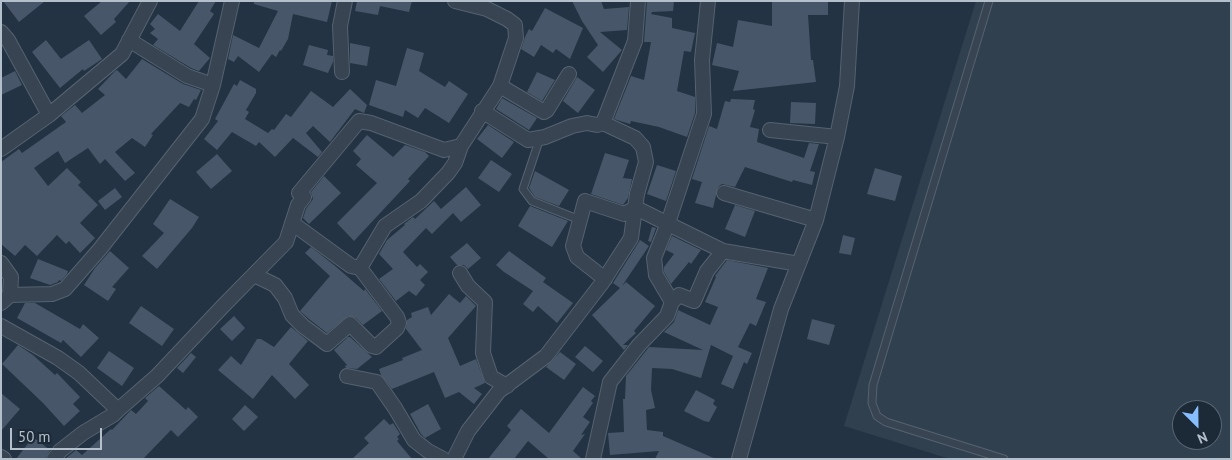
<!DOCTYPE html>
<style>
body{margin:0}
#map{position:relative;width:1232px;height:460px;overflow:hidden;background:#233343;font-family:"PT Sans",sans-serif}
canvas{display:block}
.frame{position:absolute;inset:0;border:2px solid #b4bfcc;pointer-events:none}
.north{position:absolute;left:1172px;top:400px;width:50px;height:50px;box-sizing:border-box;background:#1c2937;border:1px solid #596573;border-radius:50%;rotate:157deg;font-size:14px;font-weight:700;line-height:20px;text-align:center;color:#b4bfcc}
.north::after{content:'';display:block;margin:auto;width:18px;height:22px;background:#86beff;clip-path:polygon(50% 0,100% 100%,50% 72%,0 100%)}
.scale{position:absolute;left:10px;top:428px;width:92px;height:22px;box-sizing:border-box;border:2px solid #b4bfcc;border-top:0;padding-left:6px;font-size:15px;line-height:18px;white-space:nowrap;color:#b4bfcc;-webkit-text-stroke:4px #1c2937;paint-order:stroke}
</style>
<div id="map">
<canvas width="1232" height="460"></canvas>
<div class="frame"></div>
<div class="north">N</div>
<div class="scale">50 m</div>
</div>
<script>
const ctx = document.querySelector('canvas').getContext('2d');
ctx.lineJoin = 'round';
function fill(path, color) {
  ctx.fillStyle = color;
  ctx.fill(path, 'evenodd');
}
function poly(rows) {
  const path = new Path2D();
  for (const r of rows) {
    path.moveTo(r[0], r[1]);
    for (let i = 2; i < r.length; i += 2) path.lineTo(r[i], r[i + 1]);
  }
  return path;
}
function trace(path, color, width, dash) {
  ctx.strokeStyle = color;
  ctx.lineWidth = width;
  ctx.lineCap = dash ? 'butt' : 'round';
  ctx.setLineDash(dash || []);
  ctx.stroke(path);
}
fill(poly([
 [976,1,1231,1,1231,459,950,459,844,426],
 [1182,410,1212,410,1212,440,1182,440]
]), '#31404f');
fill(poly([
 [3,1,45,1,19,22],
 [102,1,130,1,114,19,116,22,101,35,84,16],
 [199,1,216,1,210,11,214,14,194,44,210,58,199,71,191,68,153,45,158,39,150,33,155,29,150,24,158,14,180,31],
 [254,1,332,1,327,22,293,14,288,39,281,51,280,50,276,57,272,54,259,72,238,56,234,62,228,59,233,35,259,48,278,11,254,4],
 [357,1,380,2,412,1,409,12,380,6,378,15,355,11],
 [572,1,601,1,604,9,629,7,627,30,600,32,622,50,603,72,587,57,598,45,582,21],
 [647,1,674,1,673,11,652,12,651,14,672,18,672,28,695,33,691,52,684,51,677,91,695,97,695,113,687,137,659,127,631,121,630,124,614,119,631,76,644,80,651,42,644,42],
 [772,1,828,1,828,15,808,15,811,60,813,60,816,82,733,91,739,71,712,65,717,43,733,47,738,20,772,26],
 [545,8,583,28,570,59,556,49,553,53,541,45,534,57,521,49,525,37,529,29,532,31],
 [46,40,61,59,89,40,102,59,84,71,83,69,60,88,32,52],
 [350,43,370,47,367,66,350,63],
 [309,45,328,50,327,55,333,56,333,62,328,73,303,65],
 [407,48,424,53,419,71,445,87,449,81,468,94,449,123,425,108,418,118,405,110,403,117,369,105,376,80,396,86],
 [142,59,183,84,201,90,196,100,194,99,189,107,180,103,151,134,153,135,145,147,132,138,115,152,135,173,125,181,105,159,100,164,88,148,65,163,58,151,34,168,48,186,67,168,81,182,78,185,98,205,80,223,95,238,80,253,69,241,66,244,57,235,37,256,25,245,15,256,1,244,1,162,19,149,22,153,66,122,61,116,75,105,82,113,105,95,98,89,115,71,117,70,126,79],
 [15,71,22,85,1,95,1,78],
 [537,72,555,80,542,101,527,92],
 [577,77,595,90,578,113,563,101],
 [240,80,256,89,256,93,246,110,249,112,245,119,268,133,272,129,274,130,286,114,291,117,311,91,333,107,350,89,367,105,364,113,355,109,330,142,313,126,306,133,322,152,318,157,293,138,275,157,259,142,256,146,232,132,217,150,204,139,218,121,215,119,234,84,237,86],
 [502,98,537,118,529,130,496,109],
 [731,99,755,100,753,109,755,110,750,127,759,129,757,142,804,158,809,143,819,144,810,171,815,172,812,185,793,180,792,182,745,167,735,187,722,184,718,187,713,208,695,203,702,182,692,179,709,126,717,129,725,101,730,102],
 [791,102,816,103,815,124,790,123],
 [488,125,514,142,502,158,477,139],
 [367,135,393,157,405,145,425,152,429,156,408,179,410,181,354,241,337,223,377,183,356,165,361,159,353,151],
 [605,153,629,160,623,178,632,179,628,198,623,205,591,194],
 [217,154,232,171,211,189,196,172],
 [491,160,512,174,499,192,478,178],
 [657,165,676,171,666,201,647,194],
 [875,168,902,176,895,201,867,194],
 [535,171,569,190,559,206,535,197,529,188],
 [324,176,341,193,309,224,303,218,306,209,313,199,311,192],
 [466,187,481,205,461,222,453,213,432,234,426,228,403,252,417,267,420,264,428,272,420,280,425,285,416,296,409,291,396,301,379,279,393,269,379,254,387,240,405,225,404,224,413,217,415,219,434,201,441,209],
 [115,188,122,197,105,210,98,201],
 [170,199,199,217,192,228,157,269,142,256,164,233,153,224],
 [735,205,755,211,745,237,725,229],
 [530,206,568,221,552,247,518,226],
 [652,227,656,228,651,242,648,241],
 [843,235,855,238,851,255,839,253],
 [672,236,701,250,691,264,689,262,671,284,664,272,664,267,674,254,666,250],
 [640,240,649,246,622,286,626,282,655,306,634,331,636,333,623,345,628,345,624,350,592,315,620,288,613,283],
 [467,243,481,258,468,269,464,265,457,265,450,257],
 [311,247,334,265,364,291,365,289,382,311,363,325,356,318,348,316,327,333,309,319,300,311,330,276,305,253],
 [110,251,129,268,112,287,116,289,108,301,84,285,95,268],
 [509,251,546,278,543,282,573,303,557,323,538,306,533,312,523,304,533,291,504,272,496,265],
 [38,259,68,271,67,274,61,281,59,280,58,282,50,285,30,278],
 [727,260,768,268,756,299,766,302,756,326,750,323,738,347,752,353,747,364,744,362,733,389,721,384,733,356,711,345,701,378,672,369,652,368,651,390,655,408,646,410,647,430,663,432,663,436,716,459,655,459,659,451,610,455,608,433,624,432,623,399,625,399,626,376,649,347,703,350,664,332,674,322,678,310,710,325,718,307,705,302,716,277,715,276],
 [449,294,460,303,466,296,476,306,448,338,460,366,476,359,485,383,474,388,482,394,474,404,459,392,445,398,434,372,392,389,381,375,379,369,403,360,402,358,422,350,406,329,407,320,412,317,411,313,428,307,431,315],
 [25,303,35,303,80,329,83,324,99,338,81,357,63,340,61,343,17,318],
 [141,306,174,329,162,346,129,323],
 [234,316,245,328,232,341,220,329],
 [812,319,835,325,829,345,807,339],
 [291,327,308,341,289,364,309,385,295,399,272,375,253,399,218,370,231,356,241,365,257,339,261,339,274,347],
 [348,337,350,337,372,357,357,369,346,368,345,366,347,365,334,350],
 [18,345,33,355,55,375,57,373,80,397,73,404,80,411,64,426,43,403,2,364],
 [585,346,603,361,593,372,575,357],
 [109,351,134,368,122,386,97,368],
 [560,352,576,364,564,380,546,367],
 [191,353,196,357,183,373,177,368],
 [159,386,186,410,188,407,198,417,178,437,171,430,143,459,65,459,76,450,82,455,111,429,112,430,131,410,136,414,148,401,145,398],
 [583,387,595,396,591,401,593,403,583,417,590,422,581,435,585,434,573,451,582,459,549,459,528,441,514,459,488,459,511,430,507,426,521,409,549,433],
 [696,390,715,400,713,404,717,407,709,422,704,421,684,411],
 [1,393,20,409,1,431],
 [428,404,441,429,425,438,421,434,410,414],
 [245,405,258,417,244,431,232,419],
 [384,419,390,425,393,423,400,434,397,437,399,439,397,441,412,459,352,459,369,443,364,438],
 [33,437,50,450,45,459,16,459]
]), '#475769');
const lane = poly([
 [989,1,873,385,872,403,877,416,886,422,1004,459],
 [540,138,523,189,532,201,580,220]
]);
const street = poly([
 [1,32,8,40,49,115],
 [129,40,187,76,213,85],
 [342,72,340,26,345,1],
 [500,86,544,112,547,110,569,74],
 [482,111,528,140,545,137,572,126,587,123,597,125,603,123,635,41,638,1],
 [770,130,837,137],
 [1,149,49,115,122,54,150,1],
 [724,193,816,220],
 [292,223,351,266,360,268,385,226,421,201,448,173,455,163,461,146,500,86,516,38,515,25,507,19,487,9,455,1],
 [1,263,11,277,10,295,1,303],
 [460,273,468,286,485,302,483,353,491,377,507,386],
 [254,275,275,285,285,298,292,315,303,326,327,344,350,324,372,346,376,347,397,328,399,323,397,317,360,268],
 [605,279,577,257,573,246,585,201,624,214,636,208,723,251,799,264],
 [10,295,52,294,65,289,100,249,202,119,213,85,232,1],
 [672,302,656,275,654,258,668,223,704,114,702,60,708,1],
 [1,326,58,358,79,373,118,410,113,415,83,433,60,451,54,459],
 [347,376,377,382,395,408,414,440,428,451,443,459],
 [118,410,157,376,223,306,286,242,298,205,304,197,299,193,359,121,371,123,444,150,461,146],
 [1,457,4,459],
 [454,459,468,431,499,391,546,356,602,283,631,238,637,194,646,162,643,147,635,138,603,123],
 [593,459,610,382,639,345,667,316,672,302,679,295,694,301,707,271,723,251],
 [739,459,781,309,816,220,837,137,847,86,852,1]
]);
trace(lane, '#55626f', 9);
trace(street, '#55626f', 16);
trace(lane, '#384452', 7);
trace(street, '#384452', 14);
</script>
